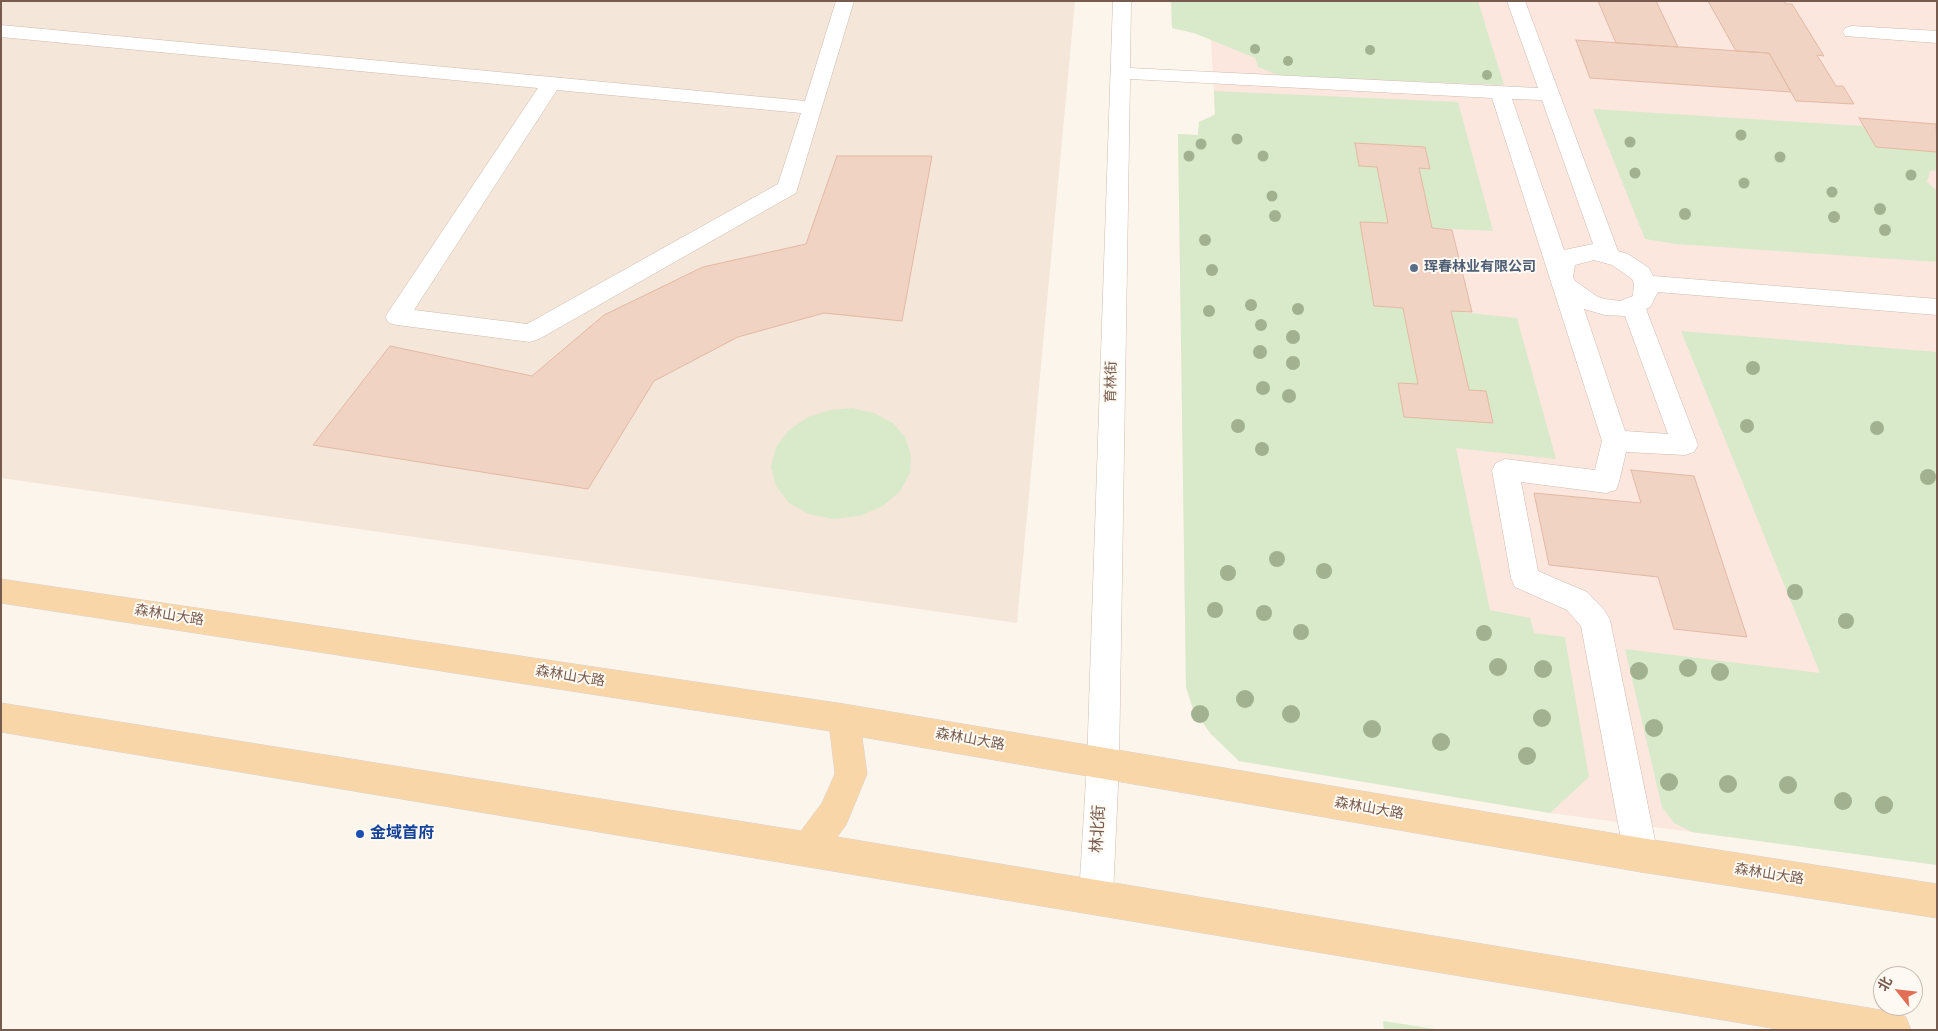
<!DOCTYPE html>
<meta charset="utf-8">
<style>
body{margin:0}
#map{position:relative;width:1938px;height:1031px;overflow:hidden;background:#fcf5eb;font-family:"Nunito Sans","Noto Sans SC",sans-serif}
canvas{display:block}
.frame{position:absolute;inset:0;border:2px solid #775b4e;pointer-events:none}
.north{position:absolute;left:1873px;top:966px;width:50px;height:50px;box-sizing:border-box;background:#fef9f2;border:1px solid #c8bab0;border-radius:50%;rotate:299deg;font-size:14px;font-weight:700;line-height:20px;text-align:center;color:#775b4e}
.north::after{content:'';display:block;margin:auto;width:18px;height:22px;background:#e16e55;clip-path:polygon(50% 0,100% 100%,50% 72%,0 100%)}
</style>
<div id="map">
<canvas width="1938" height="1031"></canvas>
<div class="frame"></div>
<div class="north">北</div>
</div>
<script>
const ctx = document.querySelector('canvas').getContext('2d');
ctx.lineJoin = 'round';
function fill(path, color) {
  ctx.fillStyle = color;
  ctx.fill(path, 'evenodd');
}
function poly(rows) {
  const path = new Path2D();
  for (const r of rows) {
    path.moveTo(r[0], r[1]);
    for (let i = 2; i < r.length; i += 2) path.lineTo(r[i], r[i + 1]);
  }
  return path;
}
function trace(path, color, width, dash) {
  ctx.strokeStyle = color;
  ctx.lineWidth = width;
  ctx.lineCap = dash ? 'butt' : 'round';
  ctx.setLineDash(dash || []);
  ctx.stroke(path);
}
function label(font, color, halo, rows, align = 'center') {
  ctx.font = font + ' "Nunito Sans","Noto Sans SC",sans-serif';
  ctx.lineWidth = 4;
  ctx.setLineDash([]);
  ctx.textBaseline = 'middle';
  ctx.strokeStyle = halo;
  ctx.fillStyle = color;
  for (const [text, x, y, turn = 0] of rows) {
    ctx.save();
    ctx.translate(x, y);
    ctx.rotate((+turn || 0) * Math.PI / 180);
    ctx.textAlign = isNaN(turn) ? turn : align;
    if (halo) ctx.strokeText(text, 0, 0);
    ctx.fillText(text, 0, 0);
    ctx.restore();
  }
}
fill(poly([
 [1,1,1075,1,1017,623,1,478]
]), '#f4e6d9');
fill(poly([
 [1171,1,1937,1,1937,865,1550,813,1239,761,1211,734,1193,709,1186,687,1178,134,1198,135,1199,122,1215,114,1211,40,1194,33,1172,28]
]), '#fce7df');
fill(poly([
 [1171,1,1478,1,1504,85,1280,76,1258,67,1255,58,1194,33,1172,28],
 [1214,91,1458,102,1493,231,1432,228,1419,168,1430,169,1425,147,1356,143,1377,167,1388,223,1360,222,1374,306,1403,308,1418,384,1398,383,1404,416,1493,423,1486,391,1469,390,1451,311,1517,318,1556,459,1456,448,1490,610,1530,618,1534,633,1565,637,1589,777,1550,813,1239,761,1211,734,1193,709,1186,687,1178,134,1198,135,1199,122,1215,115],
 [1593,109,1863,126,1876,147,1937,152,1937,170,1930,171,1927,182,1937,191,1937,262,1676,244,1645,239],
 [1681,331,1937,352,1937,865,1692,832,1674,823,1662,807,1625,649,1820,673],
 [852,408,874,413,893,423,905,437,911,455,910,473,900,491,883,506,860,516,833,519,809,514,789,503,776,486,771,467,776,447,789,430,808,417,830,410],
 [1383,1021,1442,1030,1384,1030]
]), '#d8eac9');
const building = poly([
 [1598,1,1656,1,1678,47,1616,43,1598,1],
 [1708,1,1784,1,1786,4,1792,4,1824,56,1817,55,1836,86,1843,86,1854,104,1796,101,1769,53,1736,51,1708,1],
 [1576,40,1769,53,1791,92,1590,78,1576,40],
 [1859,118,1936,124,1937,152,1876,147,1859,118],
 [1355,143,1425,147,1430,169,1419,168,1432,228,1452,230,1472,312,1451,311,1469,390,1486,391,1493,423,1404,417,1398,383,1418,384,1403,308,1374,306,1360,222,1388,223,1377,167,1359,166,1355,143],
 [837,156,932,156,902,321,824,313,738,337,654,381,588,489,313,445,390,346,532,376,604,315,703,267,806,244,837,156],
 [1631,470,1694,476,1747,637,1674,629,1658,577,1549,565,1534,493,1641,503,1631,470]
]);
fill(building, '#f1d3c3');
trace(building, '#e3b9a4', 1);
const minor = poly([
 [836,1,854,1,796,193,539,339,530,342,397,325,389,323,385,317,538,88,1,37,1,25,805,101,836,1],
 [557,90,801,113,778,184,527,324,414,310,557,90],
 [1113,1,1131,1,1130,68,1538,88,1507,1,1525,1,1618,251,1628,254,1649,268,1653,276,1937,299,1937,315,1658,292,1650,307,1646,309,1698,445,1694,452,1685,455,1626,452,1619,482,1616,490,1606,493,1521,482,1538,571,1587,592,1605,611,1610,620,1658,855,1653,867,1641,872,1629,867,1624,855,1581,626,1567,610,1515,587,1511,578,1492,470,1496,463,1505,459,1595,470,1602,441,1492,98,1130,79,1119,763,1113,896,1108,908,1096,913,1084,908,1079,896,1087,763,1113,1],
 [1512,99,1542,100,1593,244,1564,250,1512,99],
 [1594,260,1612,265,1632,279,1634,283,1633,296,1620,301,1605,299,1598,297,1575,281,1573,277,1575,265,1594,260],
 [1584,309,1605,315,1625,316,1668,434,1625,431,1584,309],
 [1852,26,1937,31,1937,43,1845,36,1843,32,1845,28,1852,26]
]);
const major = poly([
 [1,579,844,704,1641,838,1937,884,1937,918,1641,872,862,737,867,774,846,825,837,837,1893,1012,1906,1017,1911,1030,1783,1030,1,732,1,703,801,831,822,803,835,774,830,731,1,603,1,579]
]);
trace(minor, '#cebcb0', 1);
trace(major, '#d9d1cd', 1);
fill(minor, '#fff');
fill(major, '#f8d6a7');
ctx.fillStyle = '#a2b290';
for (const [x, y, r] of [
 [1255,49,5],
 [1370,50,5],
 [1288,61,5],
 [1487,75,5],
 [1741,135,5.5],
 [1237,139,5.5],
 [1630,142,5.5],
 [1201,144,5.5],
 [1189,156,5.5],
 [1263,156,5.5],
 [1780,157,5.5],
 [1635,173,5.5],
 [1911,175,5.5],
 [1744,183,5.5],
 [1832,192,5.5],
 [1272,196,5.5],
 [1880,209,6],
 [1685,214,6],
 [1275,216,6],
 [1834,217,6],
 [1885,230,6],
 [1205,240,6],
 [1212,270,6],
 [1251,305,6],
 [1298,309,6],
 [1209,311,6],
 [1261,325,6],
 [1293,337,7],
 [1260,352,7],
 [1293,363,7],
 [1753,368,7],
 [1263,388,7],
 [1289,396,7],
 [1238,426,7],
 [1747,426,7],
 [1877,428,7],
 [1262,449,7],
 [1928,477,8],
 [1277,559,8],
 [1324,571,8],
 [1228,573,8],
 [1795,592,8],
 [1215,610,8],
 [1264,613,8],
 [1846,621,8],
 [1301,632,8],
 [1484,633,8],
 [1498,667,9],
 [1688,668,9],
 [1543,669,9],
 [1639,671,9],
 [1720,672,9],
 [1245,699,9],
 [1200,714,9],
 [1291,714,9],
 [1542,718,9],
 [1654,728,9],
 [1372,729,9],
 [1441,742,9],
 [1527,756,9],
 [1669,782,9],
 [1728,784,9],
 [1788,785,9],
 [1843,801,9],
 [1884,805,9]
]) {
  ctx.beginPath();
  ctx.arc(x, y, r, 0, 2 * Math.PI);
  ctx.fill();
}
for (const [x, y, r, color] of [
 [1414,268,5,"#5c6f8a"],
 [360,834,5,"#1a4fb4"]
]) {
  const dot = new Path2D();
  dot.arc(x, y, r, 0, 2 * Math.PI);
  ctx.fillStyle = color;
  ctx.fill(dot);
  trace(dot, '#fef9f2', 2);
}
label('bold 14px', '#4e5e75', '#fef9f2', [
 ["珲春林业有限公司",1424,268]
], 'left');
label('14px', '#775b4e', '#fef9f2', [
 ["育林街",1112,382,-89],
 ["森林山大路",169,616,9],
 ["森林山大路",570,677,9],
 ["森林山大路",970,740,10],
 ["森林山大路",1369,809,10],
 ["森林山大路",1769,875,9]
]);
label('16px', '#775b4e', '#fef9f2', [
 ["林北街",1099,829,-87]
]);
label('bold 16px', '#164399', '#fef9f2', [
 ["金域首府",370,834]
], 'left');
</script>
